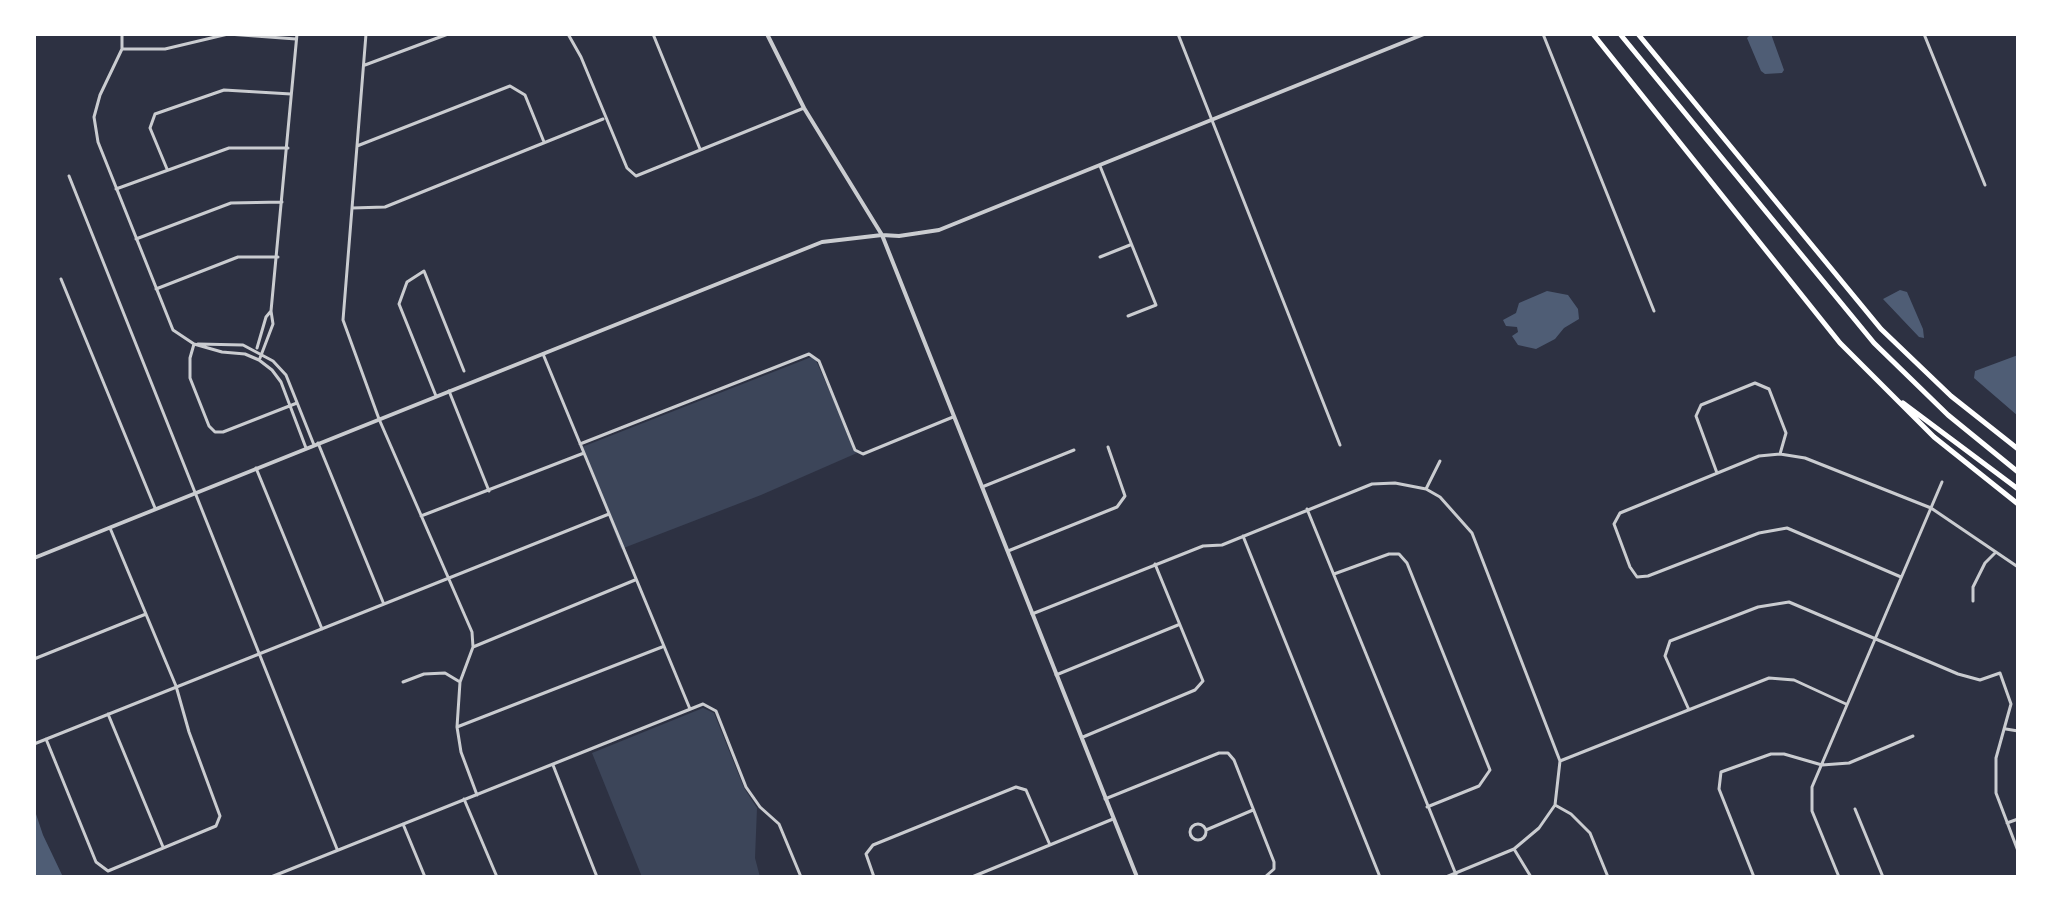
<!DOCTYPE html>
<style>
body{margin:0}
#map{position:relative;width:2052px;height:911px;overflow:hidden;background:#2d3142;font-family:Signika,sans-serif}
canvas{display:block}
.frame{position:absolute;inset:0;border:36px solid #fff;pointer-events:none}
</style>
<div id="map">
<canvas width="2052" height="911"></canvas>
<div class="frame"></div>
</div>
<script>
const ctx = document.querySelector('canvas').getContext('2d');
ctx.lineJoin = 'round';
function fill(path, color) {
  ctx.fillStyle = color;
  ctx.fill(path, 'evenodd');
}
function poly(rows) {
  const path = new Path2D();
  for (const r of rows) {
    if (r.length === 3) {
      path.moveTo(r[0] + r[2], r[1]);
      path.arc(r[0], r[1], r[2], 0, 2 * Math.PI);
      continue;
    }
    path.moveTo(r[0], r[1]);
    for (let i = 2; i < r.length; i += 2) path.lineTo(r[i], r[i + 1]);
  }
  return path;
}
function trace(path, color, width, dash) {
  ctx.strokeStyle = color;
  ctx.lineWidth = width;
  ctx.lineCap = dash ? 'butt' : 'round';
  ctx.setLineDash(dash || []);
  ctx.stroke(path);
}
fill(poly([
 [814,356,857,453,761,495,621,549,582,447],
 [703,708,714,713,744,788,757,808,755,858,760,877,642,877,592,753]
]), '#3c4559');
fill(poly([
 [1751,34,1771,34,1784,70,1782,73,1765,74,1761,71,1747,38],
 [1900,290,1907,292,1923,329,1924,338,1919,337,1883,299],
 [1547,291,1568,295,1578,309,1579,319,1564,328,1555,339,1536,349,1518,345,1512,336,1518,332,1517,327,1506,326,1503,320,1516,313,1519,303],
 [2018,355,2018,416,1974,378,1975,371],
 [34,808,43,835,63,877,34,877]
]), '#4f5d75');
trace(poly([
 [122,34,122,49,100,95,94,117,98,142,173,330,194,344,222,352,245,354,259,360,272,370,281,382,306,448],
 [366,34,343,320,379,419,472,632,473,647,460,682,457,727,461,752,477,795],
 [568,34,581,57,627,168,636,176,804,108],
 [653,34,700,149],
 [1178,34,1340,445],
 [1543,34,1654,311],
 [1924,34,1985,185],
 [122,49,165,49,228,34,296,39],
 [365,65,448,34],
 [357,146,510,86,525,95,544,142],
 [1100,166,1156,305,1128,316],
 [167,169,150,128,155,114,224,90,291,94],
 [69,176,337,849],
 [116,189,229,148,288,148],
 [352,208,385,207,603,119],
 [136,239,231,203,282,202],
 [1100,257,1130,245],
 [61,279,155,508],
 [156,289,238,257,278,257],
 [194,344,190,358,190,378,209,426,215,432,223,432,297,403],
 [198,344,243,345,273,361,286,375,314,445],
 [257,348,266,317,271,311],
 [543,354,690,709],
 [260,358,273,324,271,311,297,34],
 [449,391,489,491],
 [436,396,399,304,407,282,424,271,464,371],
 [318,443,383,602],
 [580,444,809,354,819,361,855,450,863,454,953,417],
 [256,468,322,629],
 [1717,473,1696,416,1701,405,1755,383,1769,389,1786,433,1780,454],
 [982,487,1074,450],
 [1426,489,1440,461],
 [1307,509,1457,877],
 [421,516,584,453],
 [1243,536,1380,877],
 [1008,551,1117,507,1125,496,1108,447],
 [1334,574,1389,554,1399,554,1407,563,1490,770,1479,786,1427,807],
 [1901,577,1787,528,1759,533,1648,576,1637,577,1630,567,1614,524,1620,513,1759,456,1780,454,1805,458,1931,508,2018,567],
 [1973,601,1973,587,1985,563,1995,553],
 [1032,614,1203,546,1222,545,1372,484,1395,483,1426,489,1440,497,1472,533,1560,761,1555,805,1539,828,1514,849,1446,877],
 [473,647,635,580],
 [34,659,146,614],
 [1056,675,1178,625],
 [403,682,424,674,445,673,460,682],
 [1689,710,1665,656,1670,641,1758,607,1789,602,1958,674,1980,680,2000,673,2011,704,1996,758,1996,793,2018,851],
 [108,714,163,847],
 [457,727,662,647],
 [2006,729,2018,731],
 [1083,737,1195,690,1203,681,1155,564],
 [46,739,96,862,108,871,216,826,220,816,189,732,176,686,110,528],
 [34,744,609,514],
 [1560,761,1769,678,1794,680,1846,704],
 [553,765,597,877],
 [464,799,497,877],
 [1105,799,1219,753,1228,753,1234,760,1274,862,1274,869,1265,877],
 [1555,805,1571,814,1590,833,1608,877],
 [1855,809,1883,877],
 [2007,823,2018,819],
 [1198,832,8],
 [403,824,425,877],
 [1206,830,1253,810],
 [1514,849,1531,877],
 [271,877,703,704,716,711,746,787,760,807,779,824,801,877],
 [874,877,866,854,873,845,1016,787,1026,790,1050,845],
 [972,877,1113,819],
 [1754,877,1719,789,1721,772,1771,754,1784,754,1822,765,1849,763,1913,736],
 [1839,877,1812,811,1812,787,1942,482]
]), '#caccd0', 3);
trace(poly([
 [767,34,804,108,882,235,1137,877],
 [34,558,822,242,882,235,899,236,939,230,1424,34]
]), '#caccd0', 4);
trace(poly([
 [1593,34,1840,343,1934,437,2018,504],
 [1620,34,1874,343,1948,415,2018,472],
 [1638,34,1881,329,1951,396,2018,449],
 [1903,403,2018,489]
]), '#fff', 5);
</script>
